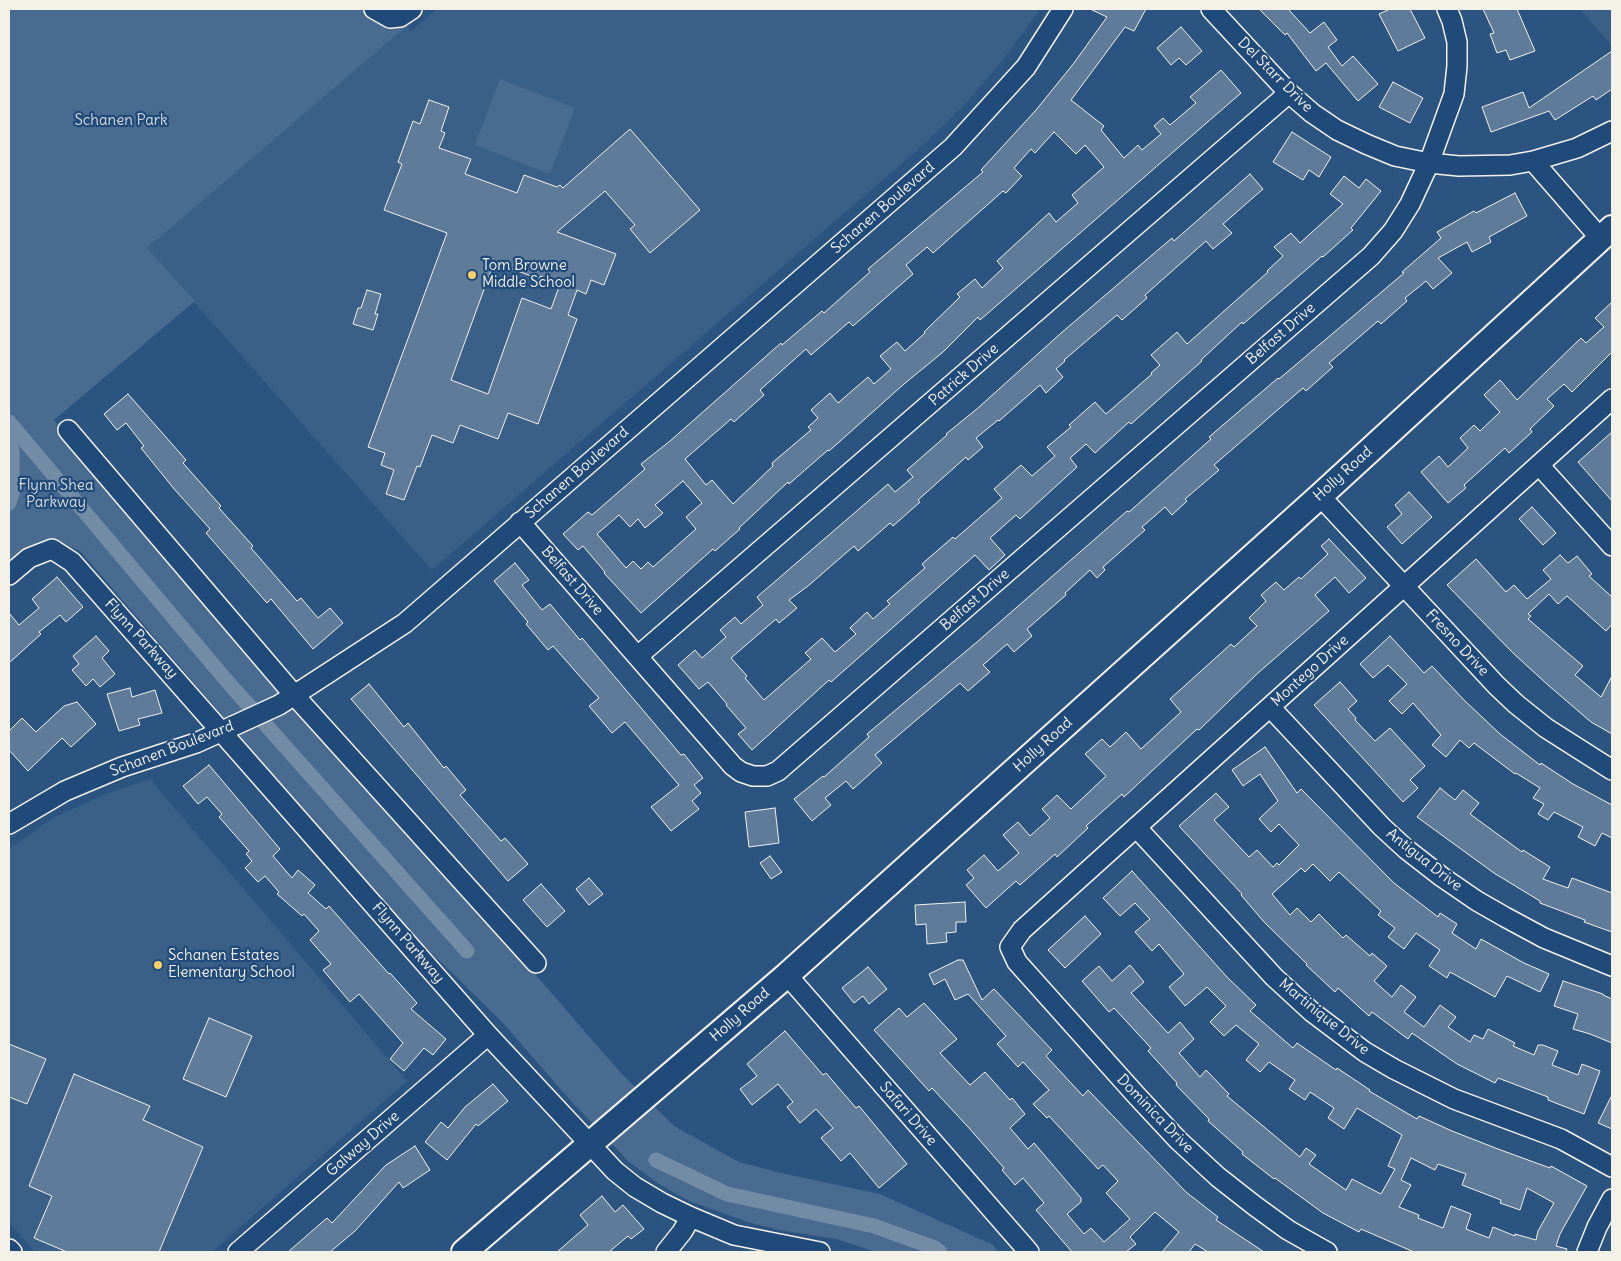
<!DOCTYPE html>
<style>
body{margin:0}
#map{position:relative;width:1621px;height:1261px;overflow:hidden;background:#2c5481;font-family:Delius,sans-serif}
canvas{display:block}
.frame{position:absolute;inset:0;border:10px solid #f4f1e8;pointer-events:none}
</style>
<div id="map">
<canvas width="1621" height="1261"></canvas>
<div class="frame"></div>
</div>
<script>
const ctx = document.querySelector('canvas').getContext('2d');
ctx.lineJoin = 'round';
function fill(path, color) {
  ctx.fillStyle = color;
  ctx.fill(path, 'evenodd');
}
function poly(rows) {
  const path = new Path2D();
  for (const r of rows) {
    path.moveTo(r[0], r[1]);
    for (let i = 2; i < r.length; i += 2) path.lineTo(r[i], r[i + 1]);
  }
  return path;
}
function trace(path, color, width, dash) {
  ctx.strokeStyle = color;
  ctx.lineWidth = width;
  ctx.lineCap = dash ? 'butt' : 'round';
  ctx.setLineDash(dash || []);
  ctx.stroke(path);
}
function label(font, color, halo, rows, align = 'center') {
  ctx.font = font + ' Delius,sans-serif';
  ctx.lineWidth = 4.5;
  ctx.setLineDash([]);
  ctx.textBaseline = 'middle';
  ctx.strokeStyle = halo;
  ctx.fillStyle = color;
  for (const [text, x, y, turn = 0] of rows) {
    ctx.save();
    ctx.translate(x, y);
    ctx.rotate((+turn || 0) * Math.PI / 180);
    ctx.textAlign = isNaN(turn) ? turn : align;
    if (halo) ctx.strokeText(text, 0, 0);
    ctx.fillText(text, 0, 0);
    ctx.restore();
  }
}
fill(poly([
 [437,9,1040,9,1003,60,967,102,922,146,432,570,146,248,407,26,411,31],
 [1580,9,1612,9,1612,46],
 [150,779,407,1081,212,1252,35,1252,9,1222,9,849,55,817,106,794]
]), '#3b6088');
fill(poly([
 [9,9,363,9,372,19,385,28,407,26,147,248,195,301,54,420,620,1072,674,1126,739,1162,781,1173,880,1194,993,1245,998,1252,876,1252,836,1239,779,1230,751,1223,689,1201,659,1184,629,1162,570,1100,502,1022,405,927,80,551,60,543,43,542,27,548,9,564],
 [500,79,575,108,550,174,475,145]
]), '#496b90');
trace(poly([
 [9,422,226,680,467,951],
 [9,442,12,450,12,494,9,503],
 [656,1160,727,1194,874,1226,935,1248,940,1252]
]), '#738ca6', 15);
const building = poly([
 [1090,9,1146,9,1134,31,1125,27,1071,100,1104,126,1101,130,1124,158,1138,145,1142,150,1161,134,1154,126,1163,118,1170,125,1196,103,1190,97,1221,70,1241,93,980,320,978,317,943,352,904,384,829,451,828,450,789,484,788,482,739,528,740,529,715,551,713,549,641,613,604,573,605,572,583,546,578,550,563,534,588,512,592,515,645,469,641,464,670,441,781,343,782,345,822,311,824,313,870,272,868,269,983,172,981,170,1036,110,1074,63,1107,17,1090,9],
 [1054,132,1076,154,1085,145,1104,167,1072,195,1078,203,1056,222,1049,213,997,261,1003,268,982,288,975,279,957,294,960,297,924,332,925,333,905,351,897,342,880,356,891,369,874,384,868,377,838,403,830,393,811,410,818,418,808,427,811,430,772,463,773,466,733,504,712,480,706,485,685,459,731,419,734,422,764,395,760,390,806,349,811,355,849,322,853,326,913,274,906,265,927,247,933,253,1003,191,1006,193,1022,176,1014,168,1031,149,1035,153,1054,132],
 [683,481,702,503,686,517,696,529,653,567,648,562,641,569,633,561,626,568,597,534,619,515,630,527,638,519,645,528,663,513,655,505,683,481],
 [1259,9,1288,9,1310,33,1324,22,1337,40,1328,47,1342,66,1353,56,1378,84,1358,101,1326,63,1316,71,1287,33,1285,35,1259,9],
 [1390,9,1410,9,1425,38,1398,51,1379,14,1390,9],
 [1483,9,1517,9,1535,51,1510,60,1506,50,1497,53,1490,34,1494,33,1483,9],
 [1181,27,1202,51,1186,65,1179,58,1171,65,1157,48,1181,27],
 [1612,51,1612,89,1596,100,1593,96,1555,120,1549,111,1491,132,1482,107,1523,92,1529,108,1612,51],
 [1393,82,1423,98,1410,123,1379,107,1393,82],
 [429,100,449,107,441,131,445,133,439,148,471,159,465,174,517,193,524,175,557,187,560,185,563,188,630,129,700,210,650,253,630,229,635,225,605,191,557,232,616,254,604,285,591,280,586,294,577,290,568,315,577,319,538,424,508,413,498,439,460,425,453,443,432,435,420,467,417,466,404,500,386,494,394,470,381,465,385,453,368,447,447,233,384,210,402,164,398,162,413,121,420,124,429,100],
 [494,262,539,279,540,276,560,284,551,309,522,298,488,394,451,380,494,262],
 [1292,132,1331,157,1319,177,1309,170,1303,180,1273,162,1292,132],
 [1250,174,1263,189,1223,224,1232,233,1213,249,1206,241,1145,295,1147,298,1122,320,1117,315,1064,360,1065,361,1056,369,1063,377,1046,393,1040,385,999,421,998,420,976,438,983,447,968,460,966,457,918,500,920,502,893,526,890,523,858,551,854,546,808,586,789,600,797,608,779,623,776,619,731,658,747,676,745,678,764,700,811,659,805,653,822,638,835,652,856,634,850,628,867,612,873,619,890,604,887,601,925,568,922,564,953,537,955,539,1002,498,994,489,1021,465,1032,476,1055,456,1047,447,1071,427,1069,425,1095,402,1106,414,1152,374,1151,373,1160,365,1151,355,1177,332,1187,344,1268,272,1267,271,1283,256,1274,247,1291,233,1300,243,1343,204,1330,194,1344,176,1359,188,1366,179,1381,191,1351,228,1353,230,1323,257,1322,256,1243,324,1242,322,1201,360,1202,361,1131,424,1129,422,1095,453,1086,444,1070,458,1077,467,1020,519,1016,515,990,538,1005,555,989,570,975,555,831,682,829,680,752,750,738,734,746,728,726,705,727,704,708,682,699,689,678,665,695,650,702,658,726,637,720,630,735,617,741,624,763,605,757,597,888,484,895,492,913,477,907,470,947,435,946,434,978,408,1060,334,1172,238,1174,241,1250,174],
 [1515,193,1527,216,1489,237,1491,242,1472,252,1467,242,1438,258,1452,273,1433,289,1426,281,1405,298,1407,301,1381,324,1378,321,1329,363,1333,367,1306,391,1303,388,1214,465,1219,470,1185,499,1187,501,1172,515,1165,507,1142,527,1145,530,1103,567,1105,570,1097,578,1090,570,1065,593,1066,595,1027,629,1032,636,1014,652,1007,644,983,665,990,672,968,691,960,683,875,755,882,763,853,789,846,781,825,798,831,805,812,821,794,799,823,776,824,777,869,737,867,734,977,642,1127,511,1129,512,1211,439,1209,437,1278,378,1279,379,1404,273,1402,272,1441,238,1437,232,1474,211,1476,213,1515,193],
 [367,290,381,294,375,314,378,314,373,330,353,324,358,308,361,308,367,290],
 [1612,302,1612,352,1572,392,1564,384,1547,399,1554,406,1530,429,1532,432,1509,453,1505,448,1464,485,1466,488,1448,503,1421,472,1439,456,1448,467,1468,448,1460,438,1474,425,1480,431,1500,412,1484,395,1500,380,1517,400,1581,338,1586,343,1604,327,1595,318,1612,302],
 [128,394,186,460,183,463,221,506,219,508,253,546,251,548,297,601,301,598,318,618,330,608,343,623,313,649,271,599,267,603,206,533,210,529,175,490,141,448,144,446,126,423,117,430,104,414,128,394],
 [1612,432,1612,501,1578,462,1612,432],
 [1409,492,1432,517,1402,544,1387,527,1402,514,1395,505,1409,492],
 [1532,507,1556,533,1543,545,1519,519,1532,507],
 [1329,539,1366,578,1349,593,1335,577,1315,595,1329,611,1258,673,1199,730,1197,729,1124,797,1122,794,1086,826,1088,828,1057,857,1055,854,1020,885,1016,881,986,908,966,885,974,878,967,870,984,855,998,871,1019,853,1003,835,1018,822,1030,836,1050,818,1042,809,1057,795,1071,809,1106,776,1085,754,1102,739,1110,747,1126,732,1141,749,1181,712,1170,699,1231,644,1234,647,1257,626,1249,618,1266,601,1261,595,1276,582,1284,590,1299,577,1301,579,1328,554,1321,546,1329,539],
 [1560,555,1568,563,1577,556,1592,574,1589,576,1612,597,1612,624,1606,631,1567,596,1558,604,1549,594,1528,614,1531,616,1528,619,1583,666,1575,675,1601,697,1612,676,1612,734,1591,722,1548,685,1513,653,1447,585,1476,559,1506,592,1514,585,1527,599,1551,579,1543,570,1560,555],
 [515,563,529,580,522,585,542,610,550,604,580,640,582,638,609,670,681,755,684,754,703,778,694,785,701,793,692,801,699,809,671,831,651,807,679,785,625,722,612,733,589,706,599,698,553,646,548,650,526,624,528,622,494,581,515,563],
 [57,577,83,607,66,622,60,615,39,632,41,634,9,663,9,613,19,625,39,608,32,599,57,577],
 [96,636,109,651,102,658,115,674,100,687,93,679,86,686,72,670,79,664,73,656,96,636],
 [1390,636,1424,673,1432,666,1464,700,1500,734,1540,765,1541,763,1573,784,1612,805,1612,838,1602,833,1595,846,1578,837,1583,827,1554,812,1548,820,1538,814,1544,804,1533,798,1540,788,1516,773,1515,774,1474,743,1469,748,1460,740,1446,757,1432,745,1441,735,1413,703,1402,714,1389,701,1407,684,1388,665,1373,678,1360,664,1390,636],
 [1340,682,1357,701,1348,709,1356,718,1355,720,1375,741,1390,728,1425,766,1410,780,1418,788,1403,802,1314,705,1340,682],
 [369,684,404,727,408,723,444,768,446,766,466,790,460,795,501,841,505,838,528,864,508,881,351,699,369,684],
 [130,688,132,697,155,690,162,713,138,719,140,725,119,731,107,694,130,688],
 [77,702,96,724,71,747,62,738,28,771,9,750,9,731,22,718,36,732,64,706,77,702],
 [1265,747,1297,793,1301,789,1394,883,1438,917,1440,913,1457,924,1452,933,1476,949,1481,939,1524,963,1549,974,1540,992,1507,976,1495,997,1450,972,1447,978,1429,966,1440,950,1416,933,1404,949,1388,937,1395,928,1378,915,1381,911,1339,872,1330,881,1313,864,1305,872,1301,868,1272,894,1290,915,1297,908,1311,922,1319,914,1343,938,1346,935,1370,956,1372,953,1387,966,1374,981,1392,997,1401,985,1416,997,1404,1012,1424,1027,1440,1005,1456,1017,1448,1027,1470,1042,1474,1035,1483,1039,1488,1029,1515,1043,1513,1046,1534,1055,1538,1045,1543,1045,1558,1051,1552,1065,1578,1075,1582,1064,1600,1071,1584,1114,1548,1100,1548,1097,1498,1078,1495,1083,1457,1064,1412,1033,1408,1039,1372,1012,1369,1016,1338,988,1335,992,1306,965,1307,964,1264,922,1241,895,1242,894,1179,826,1216,793,1229,807,1214,820,1249,857,1257,850,1273,867,1277,863,1279,865,1299,845,1279,824,1271,832,1259,819,1278,801,1260,774,1243,786,1232,770,1265,747],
 [209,765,280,849,273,856,292,878,298,870,315,885,308,893,326,909,329,906,389,974,390,973,417,1003,411,1009,446,1039,433,1055,424,1048,404,1071,390,1059,403,1043,359,994,350,1002,323,970,331,964,310,940,319,931,304,914,302,916,277,894,279,892,265,876,258,882,245,868,252,861,246,854,249,851,219,817,222,814,207,797,198,804,183,786,209,765],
 [1440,788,1455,800,1463,790,1479,803,1470,814,1522,852,1523,850,1550,867,1543,879,1568,888,1572,878,1612,893,1612,932,1584,922,1585,920,1540,903,1540,901,1494,873,1417,817,1440,788],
 [775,808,779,843,749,847,745,812,775,808],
 [770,856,782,872,771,879,760,863,770,856],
 [1132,871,1227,977,1256,1005,1250,1011,1293,1048,1297,1043,1336,1070,1337,1068,1370,1090,1369,1091,1417,1119,1419,1116,1452,1131,1498,1149,1550,1168,1551,1166,1587,1186,1560,1234,1556,1246,1567,1249,1566,1252,1414,1252,1361,1229,1359,1232,1323,1213,1275,1178,1274,1179,1242,1154,1243,1152,1208,1121,1209,1119,1176,1085,1177,1083,1148,1051,1151,1048,1114,1008,1109,1012,1082,981,1099,966,1112,981,1130,965,1144,982,1131,993,1168,1033,1180,1022,1194,1039,1179,1053,1200,1077,1206,1070,1229,1094,1227,1096,1300,1157,1306,1148,1316,1155,1309,1164,1346,1190,1352,1179,1381,1194,1395,1169,1388,1166,1402,1135,1357,1108,1344,1129,1328,1118,1334,1108,1310,1092,1305,1100,1289,1089,1295,1080,1269,1062,1260,1072,1246,1060,1259,1044,1236,1025,1224,1036,1210,1022,1226,1006,1207,987,1185,1006,1169,987,1184,974,1159,944,1152,951,1135,932,1150,919,1135,903,1120,916,1103,898,1132,871],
 [1411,1158,1435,1170,1438,1164,1466,1174,1462,1185,1501,1200,1500,1203,1520,1210,1527,1188,1554,1203,1538,1231,1536,1240,1515,1234,1515,1236,1493,1227,1489,1238,1466,1229,1471,1214,1451,1206,1443,1228,1418,1218,1419,1215,1399,1207,1411,1185,1401,1180,1411,1158],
 [589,878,603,894,589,905,576,889,589,878],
 [541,884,565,911,547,927,523,900,541,884],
 [965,902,966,922,956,922,956,932,946,933,947,942,927,944,926,924,916,925,915,905,965,902],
 [1085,916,1101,934,1065,968,1048,950,1085,916],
 [958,960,963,960,982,1000,994,989,1052,1050,1046,1056,1083,1096,1088,1090,1186,1192,1218,1217,1216,1220,1264,1252,1208,1252,1195,1244,1189,1252,1162,1252,1179,1232,1155,1212,1130,1237,1136,1244,1126,1252,1072,1252,1036,1210,1044,1203,1023,1178,1015,1185,1002,1170,1004,1168,969,1128,932,1088,929,1091,874,1030,899,1008,907,1017,924,1003,957,1039,940,1053,970,1085,985,1072,1010,1100,1012,1098,1025,1114,1010,1128,1028,1149,1034,1143,1081,1198,1081,1202,1067,1214,1084,1234,1091,1228,1104,1242,1130,1219,1106,1193,1118,1181,1103,1165,1098,1169,1049,1116,1047,1118,1033,1104,1049,1090,1023,1062,1018,1067,997,1044,1006,1036,968,994,955,1000,945,979,934,985,929,974,958,960],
 [868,967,887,989,869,1004,863,996,854,1003,842,988,868,967],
 [1563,981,1603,994,1603,995,1612,999,1612,1043,1590,1034,1573,1029,1578,1014,1554,1006,1563,981],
 [209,1018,252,1036,226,1097,183,1079,209,1018],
 [785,1031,823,1075,826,1073,856,1108,859,1106,907,1164,879,1188,850,1153,841,1161,821,1138,833,1128,816,1109,800,1123,787,1107,793,1102,778,1084,752,1105,740,1089,757,1076,747,1064,785,1031],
 [9,1044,46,1059,27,1104,9,1097,9,1044],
 [74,1074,150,1106,143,1120,203,1147,159,1252,67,1252,34,1238,52,1196,29,1186,74,1074],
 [493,1084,508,1101,478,1126,476,1124,447,1160,425,1142,441,1122,448,1128,465,1107,493,1084],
 [1612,1095,1612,1129,1598,1123,1612,1095],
 [415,1146,430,1170,403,1188,399,1182,355,1231,330,1252,288,1252,327,1218,332,1223,386,1165,415,1146],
 [602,1196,615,1212,623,1205,644,1229,631,1239,628,1236,609,1252,557,1252,588,1225,580,1215,602,1196]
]);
fill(building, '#5e7b9a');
trace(building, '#f4f1e8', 1);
const minor = poly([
 [374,9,390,18,400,17,412,9],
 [1211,9,1289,93,1312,113,1337,130,1366,144,1395,156,1429,163,1459,166,1510,165,1533,161,1577,148,1612,131],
 [1533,161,1601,239],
 [68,430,295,696,536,963],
 [1539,465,1612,546],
 [1320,496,1497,686,1516,704,1546,728,1612,770],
 [520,522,733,766,741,772,753,776,767,776,778,771,1371,256,1393,231,1410,204,1429,163,1454,94,1457,66,1457,42,1452,21,1447,9],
 [9,575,29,558,52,549,72,562,488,1035,615,1171,635,1187,662,1203,691,1217,734,1235,820,1252],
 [638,656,1289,93],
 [1270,707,1382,827,1406,849,1442,877,1477,901,1505,917,1544,938,1612,966],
 [9,824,65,791,122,767,196,743,279,705,405,623,953,147,1026,67,1063,9],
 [1136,827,1274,977,1312,1012,1365,1052,1394,1069,1454,1099,1561,1139,1612,1167],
 [787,975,1029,1252],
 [9,1249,12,1252],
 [238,1252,488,1035],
 [666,1252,682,1232,691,1217],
 [1327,1252,1288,1230,1255,1206,1218,1177,1178,1140,1136,1095,1017,962,1010,947,1022,930,1612,399],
 [1587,1252,1597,1227,1612,1199]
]);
const major = poly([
 [464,1252,787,975,1320,496,1612,228]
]);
trace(minor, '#f4f1e8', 22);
trace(major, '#f4f1e8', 28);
trace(minor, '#1f4a7a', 19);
trace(major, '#1f4a7a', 24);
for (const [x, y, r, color] of [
 [472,275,5,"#ffd166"],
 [158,965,5,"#ffd166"]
]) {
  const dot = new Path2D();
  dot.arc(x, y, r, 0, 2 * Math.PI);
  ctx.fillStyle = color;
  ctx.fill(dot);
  trace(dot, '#1f4a7a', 2);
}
label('15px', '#f4f1e8', '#1f4a7a', [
 ["Del Starr Drive",1275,75,45],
 ["Schanen Boulevard",883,208,-41],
 ["Belfast Drive",1281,334,-41],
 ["Patrick Drive",964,375,-41],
 ["Schanen Boulevard",577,473,-41],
 ["Holly Road",1343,474,-42],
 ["Belfast Drive",572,581,49],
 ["Belfast Drive",975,600,-41],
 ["Flynn Parkway",141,639,48],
 ["Fresno Drive",1457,643,47],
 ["Montego Drive",1310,671,-42],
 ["Holly Road",1043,745,-42],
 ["Schanen Boulevard",172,749,-21],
 ["Antigua Drive",1424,860,38],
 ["Flynn Parkway",408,943,49],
 ["Holly Road",740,1015,-41],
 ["Martinique Drive",1324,1017,39],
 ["Safari Drive",908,1114,49],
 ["Dominica Drive",1155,1114,46],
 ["Galway Drive",363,1144,-41]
]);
label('15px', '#dadddb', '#1f4a7a', [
 ["Schanen Park",121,121],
 ["Flynn Shea",56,486],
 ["Parkway",56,503]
]);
label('15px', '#f4f1e8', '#1f4a7a', [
 ["Tom Browne",482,266],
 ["Middle School",482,283],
 ["Schanen Estates",168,956],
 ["Elementary School",168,973]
], 'left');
</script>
